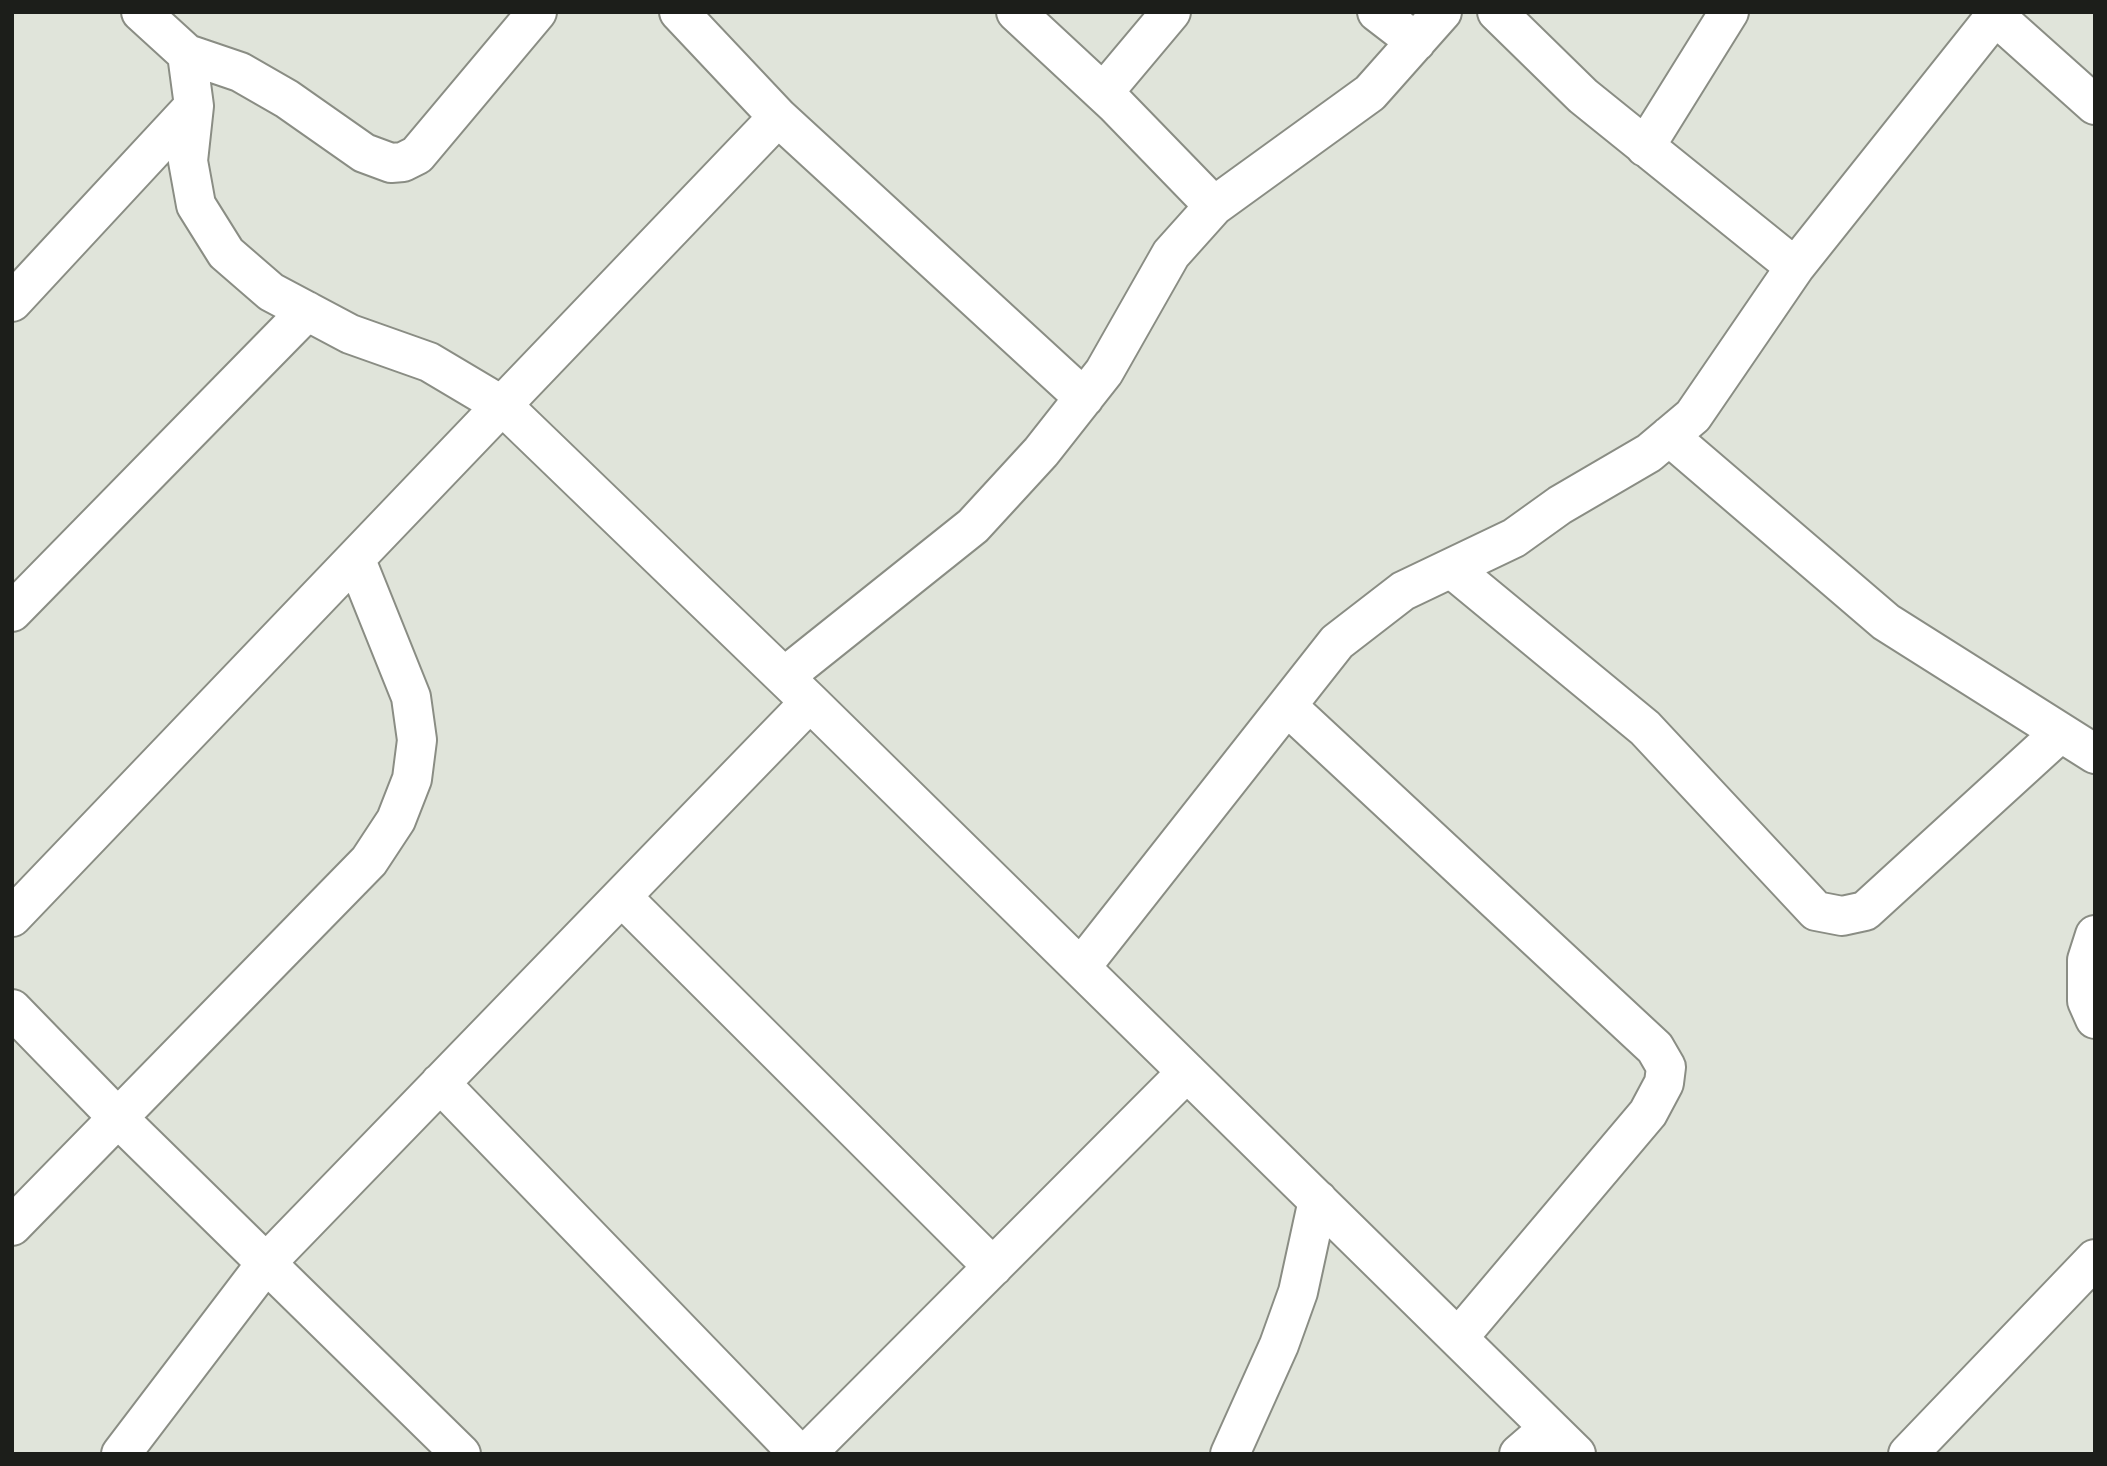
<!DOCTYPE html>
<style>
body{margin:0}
#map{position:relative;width:2107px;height:1466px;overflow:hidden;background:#e0e4da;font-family:"Public Sans",sans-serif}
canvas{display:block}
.frame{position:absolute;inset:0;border:14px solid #1c1e1a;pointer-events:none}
</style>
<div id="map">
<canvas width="2107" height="1466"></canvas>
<div class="frame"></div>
</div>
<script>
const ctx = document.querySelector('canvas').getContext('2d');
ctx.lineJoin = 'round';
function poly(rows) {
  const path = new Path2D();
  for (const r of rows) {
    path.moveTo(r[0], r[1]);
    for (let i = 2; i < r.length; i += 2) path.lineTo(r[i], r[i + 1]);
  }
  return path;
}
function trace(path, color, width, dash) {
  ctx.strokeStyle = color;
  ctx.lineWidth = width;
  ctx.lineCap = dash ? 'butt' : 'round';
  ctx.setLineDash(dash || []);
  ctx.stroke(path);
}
const minor = poly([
 [141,12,187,54,240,72,287,99,364,153,391,163,403,162,417,155,537,12],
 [679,12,778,117,1084,398],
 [1016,12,1115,104,1214,206],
 [1377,12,1416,42],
 [1497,12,1583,96,1795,267],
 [1991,12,2095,105],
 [187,54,194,106,188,161,196,205,226,253,271,292,350,334,429,362,503,406,810,702,1576,1454],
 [1103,93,1171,12],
 [1645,147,1729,12],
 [12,302,194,106],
 [1669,436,1886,622,2095,754],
 [1451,568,1645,728,1816,911,1842,916,1865,911,2060,733],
 [12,612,307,311],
 [784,677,973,526,1041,452,1104,372,1171,254,1214,206,1370,93,1442,12],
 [1287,706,1655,1048,1666,1067,1664,1083,1648,1113,1458,1338],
 [622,897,993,1267],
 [12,917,778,117],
 [2095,935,2087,960,2087,1001,2095,1019],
 [1081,967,1337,642,1403,591,1514,538,1560,505,1649,453,1693,416,1795,267,1995,16],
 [12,1009,118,1118,461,1454],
 [440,1083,799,1454],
 [12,1226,369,861,396,820,412,779,417,740,411,697,356,560],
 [121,1454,267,1262,810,702],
 [806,1454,1187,1072],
 [1230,1454,1279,1345,1298,1292,1318,1200],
 [1519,1454,1549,1428],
 [1908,1454,2095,1259]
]);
trace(minor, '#8a8d84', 42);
trace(minor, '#fff', 38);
</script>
